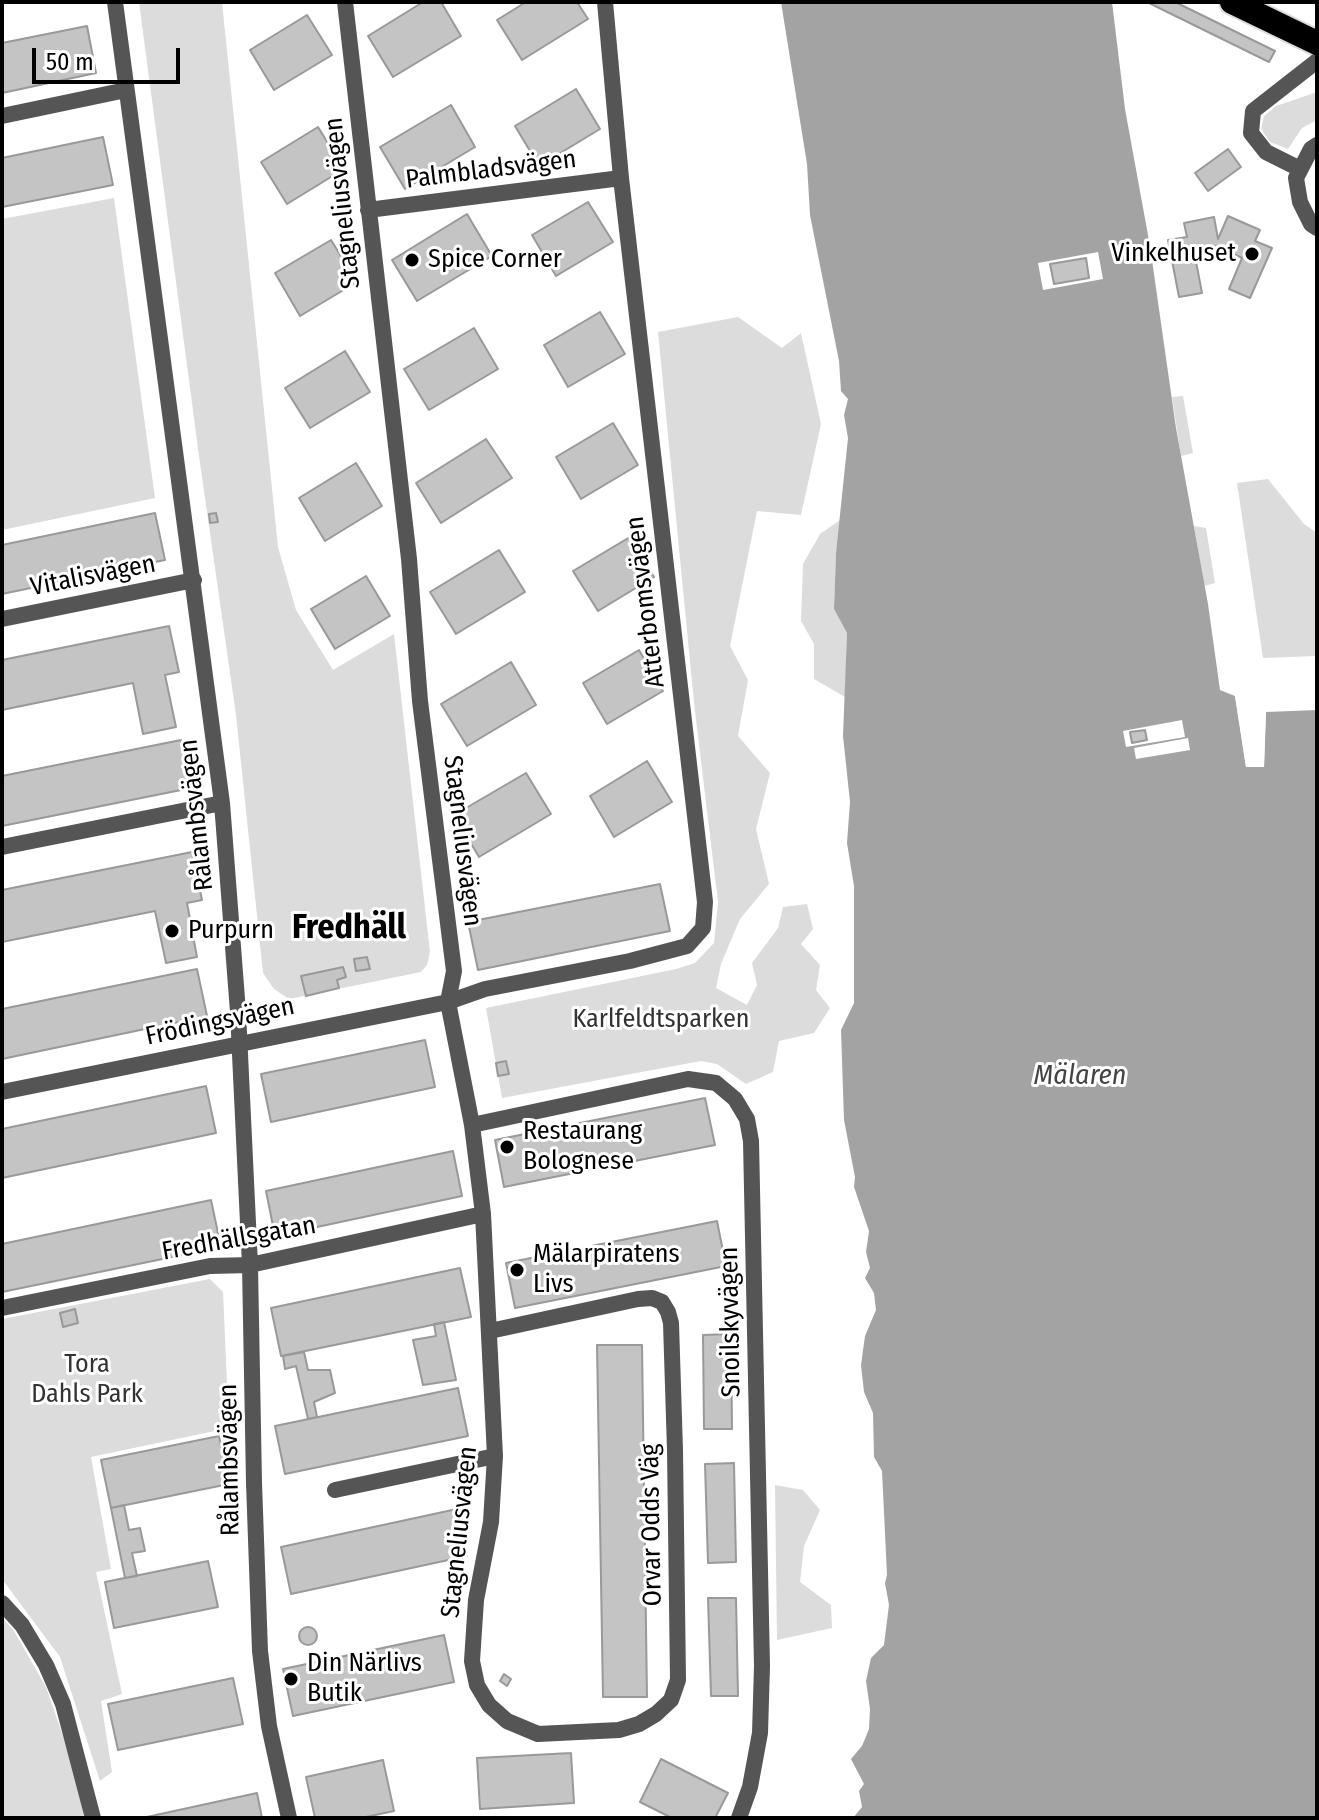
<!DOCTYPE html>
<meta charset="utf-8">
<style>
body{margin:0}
#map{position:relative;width:1319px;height:1820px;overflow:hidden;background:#fff;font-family:"Fira Sans Condensed",sans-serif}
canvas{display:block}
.frame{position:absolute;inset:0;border:4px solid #000;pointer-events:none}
.scale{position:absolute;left:32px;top:48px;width:148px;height:36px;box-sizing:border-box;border:4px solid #000;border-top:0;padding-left:10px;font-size:24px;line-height:28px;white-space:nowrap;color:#000;-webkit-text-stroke:6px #fff;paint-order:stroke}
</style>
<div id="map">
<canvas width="1319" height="1820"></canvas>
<div class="frame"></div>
<div class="scale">50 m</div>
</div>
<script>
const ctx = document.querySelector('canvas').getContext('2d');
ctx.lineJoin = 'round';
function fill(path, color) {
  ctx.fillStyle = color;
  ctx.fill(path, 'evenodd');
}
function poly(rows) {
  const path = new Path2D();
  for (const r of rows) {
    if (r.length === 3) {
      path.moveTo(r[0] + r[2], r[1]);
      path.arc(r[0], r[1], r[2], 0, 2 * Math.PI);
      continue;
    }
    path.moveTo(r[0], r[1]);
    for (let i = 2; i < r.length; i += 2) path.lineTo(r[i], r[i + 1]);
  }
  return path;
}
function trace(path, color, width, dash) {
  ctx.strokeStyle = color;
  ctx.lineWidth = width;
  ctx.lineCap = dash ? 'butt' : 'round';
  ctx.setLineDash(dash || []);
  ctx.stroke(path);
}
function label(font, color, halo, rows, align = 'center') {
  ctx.font = font + ' "Fira Sans Condensed",sans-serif';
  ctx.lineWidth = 6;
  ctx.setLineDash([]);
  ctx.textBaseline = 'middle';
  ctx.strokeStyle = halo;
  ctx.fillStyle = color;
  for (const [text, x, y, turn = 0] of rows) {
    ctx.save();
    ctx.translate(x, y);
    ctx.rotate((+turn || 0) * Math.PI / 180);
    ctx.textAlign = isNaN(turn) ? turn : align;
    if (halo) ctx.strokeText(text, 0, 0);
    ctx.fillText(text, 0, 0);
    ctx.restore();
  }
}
fill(poly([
 [139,2,222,2,278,547,296,610,333,670,394,634,430,952,427,965,421,972,289,999,274,989,263,973,236,715,199,456],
 [1317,92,1317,120,1302,128,1288,149,1270,142,1261,129,1264,116,1276,106],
 [114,198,155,498,2,530,2,219],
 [738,317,782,348,801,333,821,424,801,515,757,511,730,646,748,680,738,736,770,773,756,829,769,884,740,919,721,964,716,988,747,1005,757,985,752,963,778,928,783,907,807,904,813,929,801,944,820,965,816,990,830,1008,814,1033,779,1041,773,1072,746,1084,717,1064,701,1061,502,1098,486,1008,676,969,695,963,714,943,718,902,694,703,658,332],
 [1183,396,1193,453,1181,456,1172,397],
 [1268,479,1304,524,1317,533,1317,656,1263,658,1237,483],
 [840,520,836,553,834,609,847,632,845,697,814,679,814,644,801,621,803,564,820,534],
 [1194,526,1206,528,1215,583,1204,586],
 [210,1279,223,1292,229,1428,91,1457,111,1569,96,1572,122,1694,101,1701,112,1772,100,1781,60,1657,2,1579,2,1319],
 [775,1485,803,1490,820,1510,804,1546,800,1582,831,1605,832,1628,777,1640],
 [2,1617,14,1631,46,1687,76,1774,84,1818,2,1818]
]), '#dcdcdc');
fill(poly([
 [781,2,1112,2,1125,109,1150,246,1176,428,1208,604,1220,690,1235,696,1246,767,1264,767,1266,712,1317,710,1317,1818,853,1818,862,1807,859,1791,864,1784,851,1759,862,1746,869,1729,870,1709,866,1681,871,1658,884,1645,889,1605,885,1583,887,1575,882,1471,874,1457,873,1413,864,1392,861,1365,865,1336,876,1310,874,1293,865,1278,870,1268,866,1252,869,1231,854,1187,855,1177,844,1120,841,1030,854,1003,854,886,847,843,850,802,843,736,847,633,834,609,836,553,848,438,844,415,848,399,841,391,839,361,810,215,807,164]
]), '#a3a3a3');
fill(poly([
 [1098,252,1103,279,1043,290,1038,263],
 [1239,695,1249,763,1261,763,1262,711,1266,708,1264,767,1246,767,1235,696],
 [1182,720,1185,737,1126,747,1123,731],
 [1188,738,1190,750,1136,759,1134,748]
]), '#fff');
const building = poly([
 [423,2,441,2,461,36,393,77,368,36,423,2],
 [526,2,577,2,588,19,522,60,497,20,526,2],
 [1175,2,1275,51,1269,62,1149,3,1175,2],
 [307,15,332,55,274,90,250,50,307,15],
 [87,26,96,73,2,93,2,43,87,26],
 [576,89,600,129,539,166,515,126,576,89],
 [451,105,475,147,405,189,380,147,451,105],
 [318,127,344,169,287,204,261,162,318,127],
 [103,137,113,185,2,207,2,158,103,137],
 [1228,149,1241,167,1208,191,1195,173,1228,149],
 [588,202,613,242,556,276,532,235,588,202],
 [467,214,492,256,417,301,392,260,467,214],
 [1228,216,1260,230,1255,241,1272,248,1250,298,1229,289,1242,258,1217,246,1194,251,1202,293,1179,297,1168,240,1187,237,1184,223,1214,217,1218,239,1228,216],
 [331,240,357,282,300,316,275,273,331,240],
 [1086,258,1089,278,1054,284,1050,264,1086,258],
 [600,312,625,354,568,387,544,345,600,312],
 [474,328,498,369,429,410,404,369,474,328],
 [345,351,370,392,310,428,285,388,345,351],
 [613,423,638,465,581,499,556,457,613,423],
 [486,439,512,478,441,523,416,483,486,439],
 [356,463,382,506,325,541,299,498,356,463],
 [155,513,165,560,2,594,2,545,155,513],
 [216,513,218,522,210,523,209,514,216,513],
 [630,537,654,577,598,611,573,571,630,537],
 [499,550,525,592,456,634,430,592,499,550],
 [366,576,390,616,335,649,311,609,366,576],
 [169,626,179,672,165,675,176,727,143,734,133,683,2,710,2,660,169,626],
 [639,650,663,691,607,724,583,683,639,650],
 [511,662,536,705,467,746,441,704,511,662],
 [1145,730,1147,740,1132,743,1130,732,1145,730],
 [181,740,191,788,2,826,2,776,181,740],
 [647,761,672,802,614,837,590,796,647,761],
 [526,773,551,814,479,857,454,815,526,773],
 [192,852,202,900,187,903,197,957,166,963,155,911,2,942,2,890,192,852],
 [660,884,670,931,478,970,468,922,660,884],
 [367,957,370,969,356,971,354,959,367,957],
 [343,967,346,977,337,980,339,988,306,996,301,976,343,967],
 [197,969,207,1016,2,1059,2,1009,197,969],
 [425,1040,435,1087,271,1122,261,1074,425,1040],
 [506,1061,509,1074,498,1076,496,1063,506,1061],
 [206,1086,216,1133,2,1178,2,1129,206,1086],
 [705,1098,715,1145,504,1187,495,1140,705,1098],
 [453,1151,462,1196,275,1236,266,1191,453,1151],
 [211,1200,221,1247,2,1292,2,1244,211,1200],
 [717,1221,726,1266,515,1308,506,1263,717,1221],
 [460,1268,471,1317,281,1356,271,1308,460,1268],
 [75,1309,78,1323,63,1327,60,1313,75,1309],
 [444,1322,456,1380,423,1385,413,1340,436,1336,434,1324,444,1322],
 [731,1334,732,1429,704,1429,703,1335,731,1334],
 [597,1345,642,1345,647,1697,603,1697,597,1345],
 [304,1352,308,1370,330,1370,335,1393,314,1402,317,1417,308,1419,296,1366,285,1369,283,1356,304,1352],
 [458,1388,468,1436,285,1474,275,1426,458,1388],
 [219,1436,229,1484,111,1508,101,1460,219,1436],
 [734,1463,736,1562,708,1563,705,1464,734,1463],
 [124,1505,129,1530,140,1528,145,1551,132,1553,137,1576,125,1578,111,1508,124,1505],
 [457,1509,467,1556,291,1594,281,1547,457,1509],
 [208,1561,218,1607,114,1628,105,1582,208,1561],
 [708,1598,736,1598,738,1696,711,1696,708,1598],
 [308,1636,9],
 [444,1635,454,1682,293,1716,283,1669,444,1635],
 [504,1674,511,1679,507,1686,500,1681,504,1674],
 [233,1678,243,1724,118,1750,108,1704,233,1678],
 [571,1753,574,1803,480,1809,477,1758,571,1753],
 [661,1759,728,1793,715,1818,672,1818,640,1802,661,1759],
 [383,1760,394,1811,361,1818,315,1818,306,1777,383,1760],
 [257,1793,262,1818,142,1818,257,1793]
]);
fill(building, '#c4c4c4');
trace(building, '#999', 2);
const motorway = poly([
 [1232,2,1317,43]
]);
trace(motorway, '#dbdbdb', 28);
trace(poly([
 [115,2,222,803,238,1012,250,1265,254,1483,260,1651,269,1726,289,1818],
 [345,2,409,559,420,701,454,971,448,1002,472,1125,483,1214,495,1456,491,1522,476,1600,472,1661,477,1685,489,1705,507,1721,538,1734,619,1730,639,1724,656,1714,671,1700,678,1680,675,1450,671,1323,668,1312,662,1302,652,1298,638,1299,490,1331],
 [2,116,126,90],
 [1317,145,1311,149,1296,178,1300,202,1311,224,1317,228],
 [1300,169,1266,152,1251,133,1253,111,1317,61],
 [368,210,621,178],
 [2,619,194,580],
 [2,847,222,803],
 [2,1092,448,1002,485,989,630,961,687,946,703,928,705,902,621,178,605,2],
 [472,1125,688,1079,716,1083,735,1099,747,1119,751,1141,762,1666,760,1733,750,1787,739,1818],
 [2,1308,210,1266,250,1265,483,1214],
 [335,1490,495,1456],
 [2,1603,22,1625,46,1665,63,1704,93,1818]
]), '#555', 16);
trace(motorway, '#000', 24);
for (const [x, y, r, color] of [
 [1252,254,8,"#000"],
 [412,260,8,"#000"],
 [172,931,8,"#000"],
 [507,1147,8,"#000"],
 [517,1270,8,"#000"],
 [291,1679,8,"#000"]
]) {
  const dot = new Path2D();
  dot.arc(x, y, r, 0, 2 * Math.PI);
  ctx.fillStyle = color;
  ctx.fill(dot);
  trace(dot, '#fff', 3);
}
label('26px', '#000', '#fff', [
 ["Palmbladsvägen",491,170,-7],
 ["Stagneliusvägen",343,203,-96],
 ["Vitalisvägen",93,576,-11],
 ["Atterbomsvägen",646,602,-97],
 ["Rålambsvägen",197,815,-96],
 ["Stagneliusvägen",462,841,83],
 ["Frödingsvägen",220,1022,-12],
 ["Fredhällsgatan",239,1239,-10],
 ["Snoilskyvägen",731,1322,-91],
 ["Rålambsvägen",230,1460,-91],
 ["Orvar Odds Väg",652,1525,-91],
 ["Stagneliusvägen",460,1532,-84]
]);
label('26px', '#000', '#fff', [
 ["Vinkelhuset",1236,254,"right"],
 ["Spice Corner",428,260],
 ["Purpurn",188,931],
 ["Restaurang",523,1132],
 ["Bolognese",523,1162],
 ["Mälarpiratens",533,1255],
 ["Livs",533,1285],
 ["Din Närlivs",307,1664],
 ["Butik",307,1694]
], 'left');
label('26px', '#333', '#fff', [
 ["Karlfeldtsparken",661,1020],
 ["Tora",87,1365],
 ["Dahls Park",87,1395]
]);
label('italic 28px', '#444', '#fff', [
 ["Mälaren",1080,1076]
]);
label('bold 34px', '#000', '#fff', [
 ["Fredhäll",349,929]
]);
</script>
